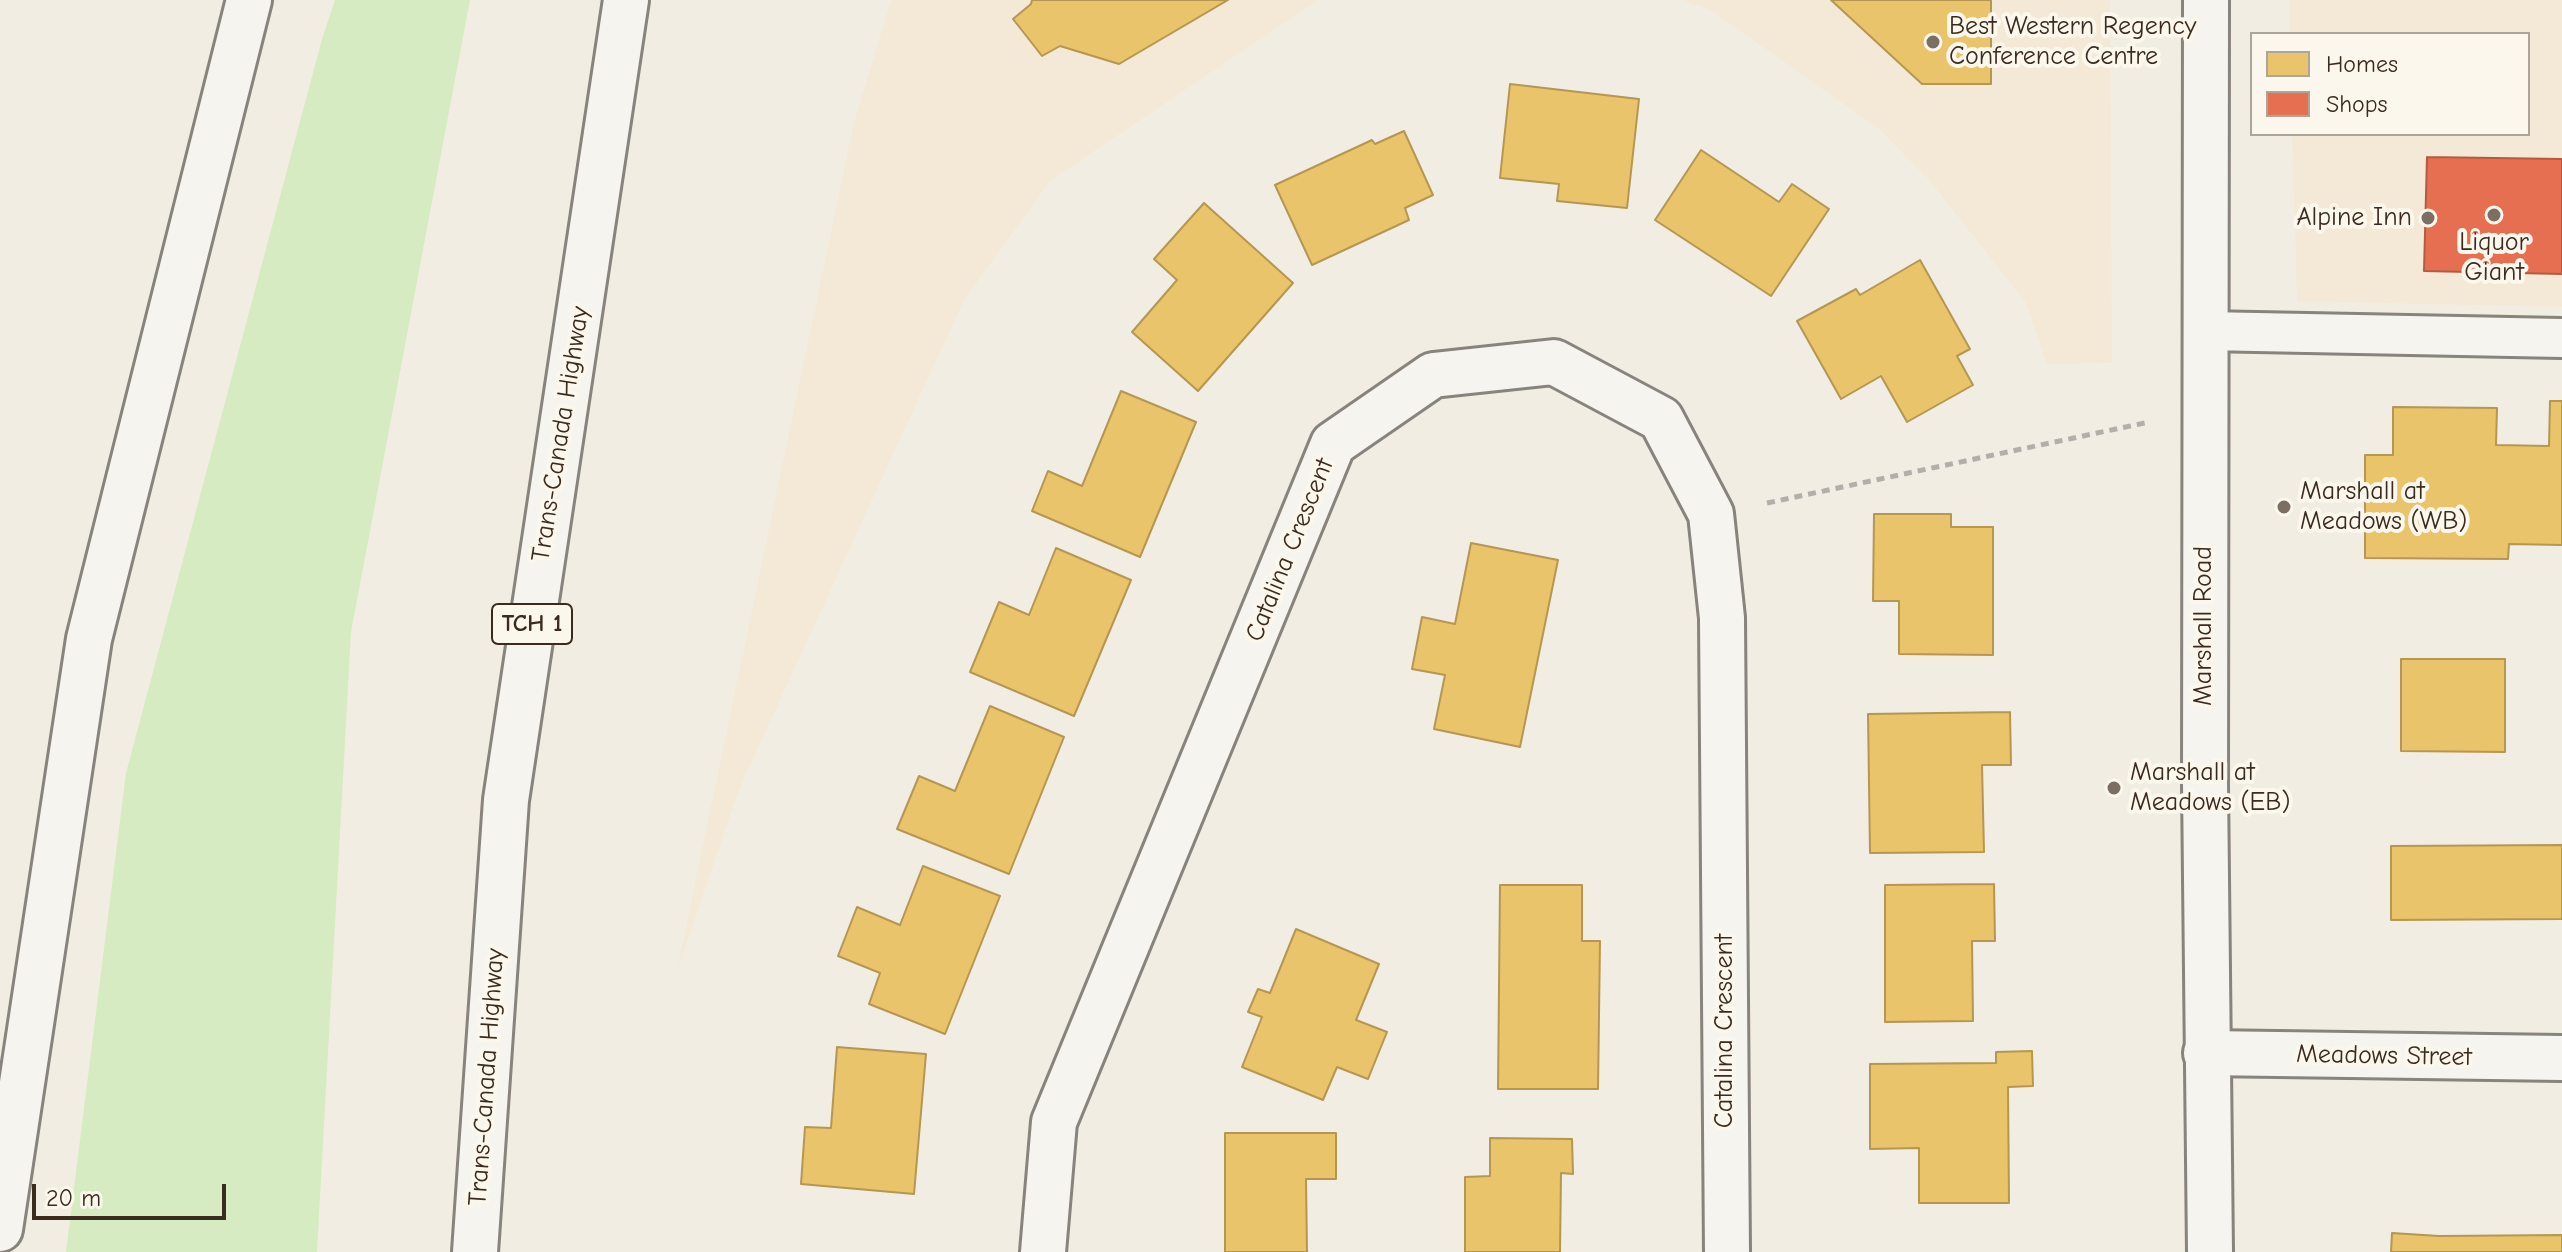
<!DOCTYPE html>
<style>
body{margin:0}
#map{position:relative;width:2562px;height:1252px;overflow:hidden;background:#f2ede3;font-family:"Comic Neue",sans-serif}
canvas{display:block}
.legend{position:absolute;left:2250px;top:32px;width:280px;height:104px;box-sizing:border-box;background:#fbf7ec;border:2px solid #aea59a;margin:0;padding:10px 14px;list-style:none;font-size:24px;color:#3b2a1e}
.legend li{display:flex;align-items:center;gap:16px;height:40px}
.legend b{width:40px;border:2px solid #aea59a}
.scale{position:absolute;left:32px;top:1184px;width:194px;height:36px;box-sizing:border-box;border:4px solid #3b2a1e;border-top:0;padding-left:10px;font-size:24px;line-height:28px;white-space:nowrap;color:#3b2a1e;-webkit-text-stroke:6px #fbf7ec;paint-order:stroke}
</style>
<div id="map">
<canvas width="2562" height="1252"></canvas>
<ul class="legend">
<li><b style="height:22px;background:#e9c46a"></b>Homes</li>
<li><b style="height:22px;background:#e76f51"></b>Shops</li>
</ul>
<div class="scale">20 m</div>
</div>
<script>
const ctx = document.querySelector('canvas').getContext('2d');
ctx.lineJoin = 'round';
function fill(path, color) {
  ctx.fillStyle = color;
  ctx.fill(path, 'evenodd');
}
function poly(rows) {
  const path = new Path2D();
  for (const r of rows) {
    path.moveTo(r[0], r[1]);
    for (let i = 2; i < r.length; i += 2) path.lineTo(r[i], r[i + 1]);
  }
  return path;
}
function trace(path, color, width, dash) {
  ctx.strokeStyle = color;
  ctx.lineWidth = width;
  ctx.lineCap = dash ? 'butt' : 'round';
  ctx.setLineDash(dash || []);
  ctx.stroke(path);
}
function label(font, color, halo, rows, align = 'center') {
  ctx.font = font + ' "Comic Neue",sans-serif';
  ctx.lineWidth = 8;
  ctx.setLineDash([]);
  ctx.textBaseline = 'middle';
  ctx.strokeStyle = halo;
  ctx.fillStyle = color;
  for (const [text, x, y, turn = 0] of rows) {
    ctx.save();
    ctx.translate(x, y);
    ctx.rotate((+turn || 0) * Math.PI / 180);
    ctx.textAlign = isNaN(turn) ? turn : align;
    if (halo) ctx.strokeText(text, 0, 0);
    ctx.fillText(text, 0, 0);
    ctx.restore();
  }
}
fill(poly([
 [891,0,1318,0,1050,181,964,300,740,787,676,974,854,122],
 [1683,0,2110,0,2112,363,2047,364,2026,303,1929,180,1879,129,1712,11],
 [2289,0,2562,0,2562,307,2297,301,2292,134,2528,134,2528,34,2289,34]
]), '#f4e9d6');
fill(poly([
 [335,0,470,0,351,632,317,1252,66,1252,126,773,322,39]
]), '#d6ebc1');
const homes = poly([
 [1032,0,1228,0,1119,64,1060,46,1042,56,1013,19,1031,4,1032,0],
 [1831,0,1991,0,1991,84,1922,84,1831,0],
 [1510,84,1639,99,1627,208,1557,201,1559,184,1500,178,1510,84],
 [1404,131,1433,195,1405,208,1409,220,1312,265,1275,185,1372,140,1375,144,1404,131],
 [1701,150,1779,202,1792,184,1829,209,1771,296,1655,220,1701,150],
 [1204,203,1293,283,1198,391,1132,332,1177,280,1154,259,1204,203],
 [1920,260,1970,349,1957,356,1973,385,1907,422,1881,376,1841,399,1797,321,1856,289,1860,295,1920,260],
 [1121,391,1196,422,1140,557,1032,511,1048,471,1082,486,1121,391],
 [2550,401,2562,401,2562,545,2509,544,2508,559,2365,558,2365,455,2393,455,2393,407,2497,408,2496,445,2549,446,2550,401],
 [1874,514,1951,514,1951,527,1993,527,1993,655,1899,654,1899,601,1873,601,1874,514],
 [1471,543,1558,560,1520,747,1434,729,1445,675,1412,669,1422,617,1455,624,1471,543],
 [1056,548,1131,580,1074,716,970,672,999,602,1029,615,1056,548],
 [2401,659,2505,659,2505,752,2401,751,2401,659],
 [990,706,1064,737,1009,874,897,829,919,776,955,791,990,706],
 [2010,712,2011,765,1982,765,1984,852,1870,853,1868,714,2010,712],
 [2562,845,2562,919,2391,920,2391,846,2562,845],
 [923,866,1000,896,945,1034,869,1004,880,973,838,956,857,907,900,925,923,866],
 [1994,884,1995,941,1972,941,1973,1021,1885,1022,1885,885,1994,884],
 [1500,885,1582,885,1582,941,1600,941,1598,1089,1498,1089,1500,885],
 [1296,929,1379,964,1356,1020,1387,1032,1368,1079,1337,1067,1323,1100,1242,1067,1262,1017,1248,1012,1258,989,1270,993,1296,929],
 [837,1047,926,1054,914,1194,801,1184,805,1127,831,1128,837,1047],
 [2032,1051,2033,1086,2008,1087,2009,1203,1919,1203,1919,1148,1870,1149,1870,1064,1996,1063,1996,1052,2032,1051],
 [1225,1133,1336,1133,1336,1179,1306,1179,1307,1252,1225,1252,1225,1133],
 [1490,1138,1572,1139,1573,1174,1561,1173,1560,1252,1465,1252,1465,1177,1490,1176,1490,1138],
 [2392,1233,2439,1236,2562,1235,2562,1252,2391,1252,2392,1233]
]);
fill(homes, '#e9c46a');
trace(homes, '#b59653', 2);
const shops = poly([
 [2427,157,2562,159,2562,274,2424,271,2427,157]
]);
fill(shops, '#e76f51');
trace(shops, '#b35a42', 2);
const lane = poly([
 [2205,331,2562,338]
]);
const street = poly([
 [2206,1053,2562,1058],
 [1043,1252,1054,1122,1333,444,1433,375,1554,362,1661,419,1711,514,1722,618,1727,1252]
]);
const secondary = poly([
 [2206,0,2205,784,2210,1252]
]);
const highway = poly([
 [0,1229,89,639,249,0],
 [475,1252,506,800,626,0]
]);
trace(lane, '#88837c', 44);
trace(street, '#88837c', 50);
trace(secondary, '#88837c', 50);
trace(highway, '#88837c', 50);
trace(poly([
 [1767,503,2149,422]
]), '#b2afaa', 5, [8, 6]);
trace(lane, '#f5f4ef', 38);
trace(street, '#f5f4ef', 44);
trace(secondary, '#f5f4ef', 44);
trace(highway, '#f5f4ef', 44);
for (const [x, y, r, color] of [
 [1933,42,8,"#7b6e63"],
 [2494,215,8,"#7b6e63"],
 [2428,218,8,"#7b6e63"],
 [2284,507,8,"#7b6e63"],
 [2114,788,8,"#7b6e63"]
]) {
  const dot = new Path2D();
  dot.arc(x, y, r, 0, 2 * Math.PI);
  ctx.fillStyle = color;
  ctx.fill(dot);
  trace(dot, '#fbf7ec', 3);
}
for (const [x, y, w] of [
 [532,624,80]
]) {
  const box = new Path2D();
  box.roundRect(x - w / 2, y - 20, w, 40, 6);
  ctx.fillStyle = '#fbf7ec';
  ctx.fill(box);
  trace(box, '#3b2a1e', 2);
}
label('bold 24px', '#3b2a1e', null, [
 ["TCH 1",532,624]
]);
label('26px', '#3b2a1e', '#fbf7ec', [
 ["Best Western Regency",1949,27],
 ["Conference Centre",1949,57],
 ["Alpine Inn",2412,218,"right"],
 ["Liquor",2494,243,"center"],
 ["Giant",2494,273,"center"],
 ["Marshall at",2300,492],
 ["Meadows (WB)",2300,522],
 ["Marshall at",2130,773],
 ["Meadows (EB)",2130,803]
], 'left');
label('26px', '#3b2a1e', '#fbf7ec', [
 ["Trans-Canada Highway",561,434,-81],
 ["Catalina Crescent",1290,550,-68],
 ["Marshall Road",2204,626,-90],
 ["Catalina Crescent",1725,1031,-90],
 ["Meadows Street",2384,1056,1],
 ["Trans-Canada Highway",487,1077,-86]
]);
</script>
